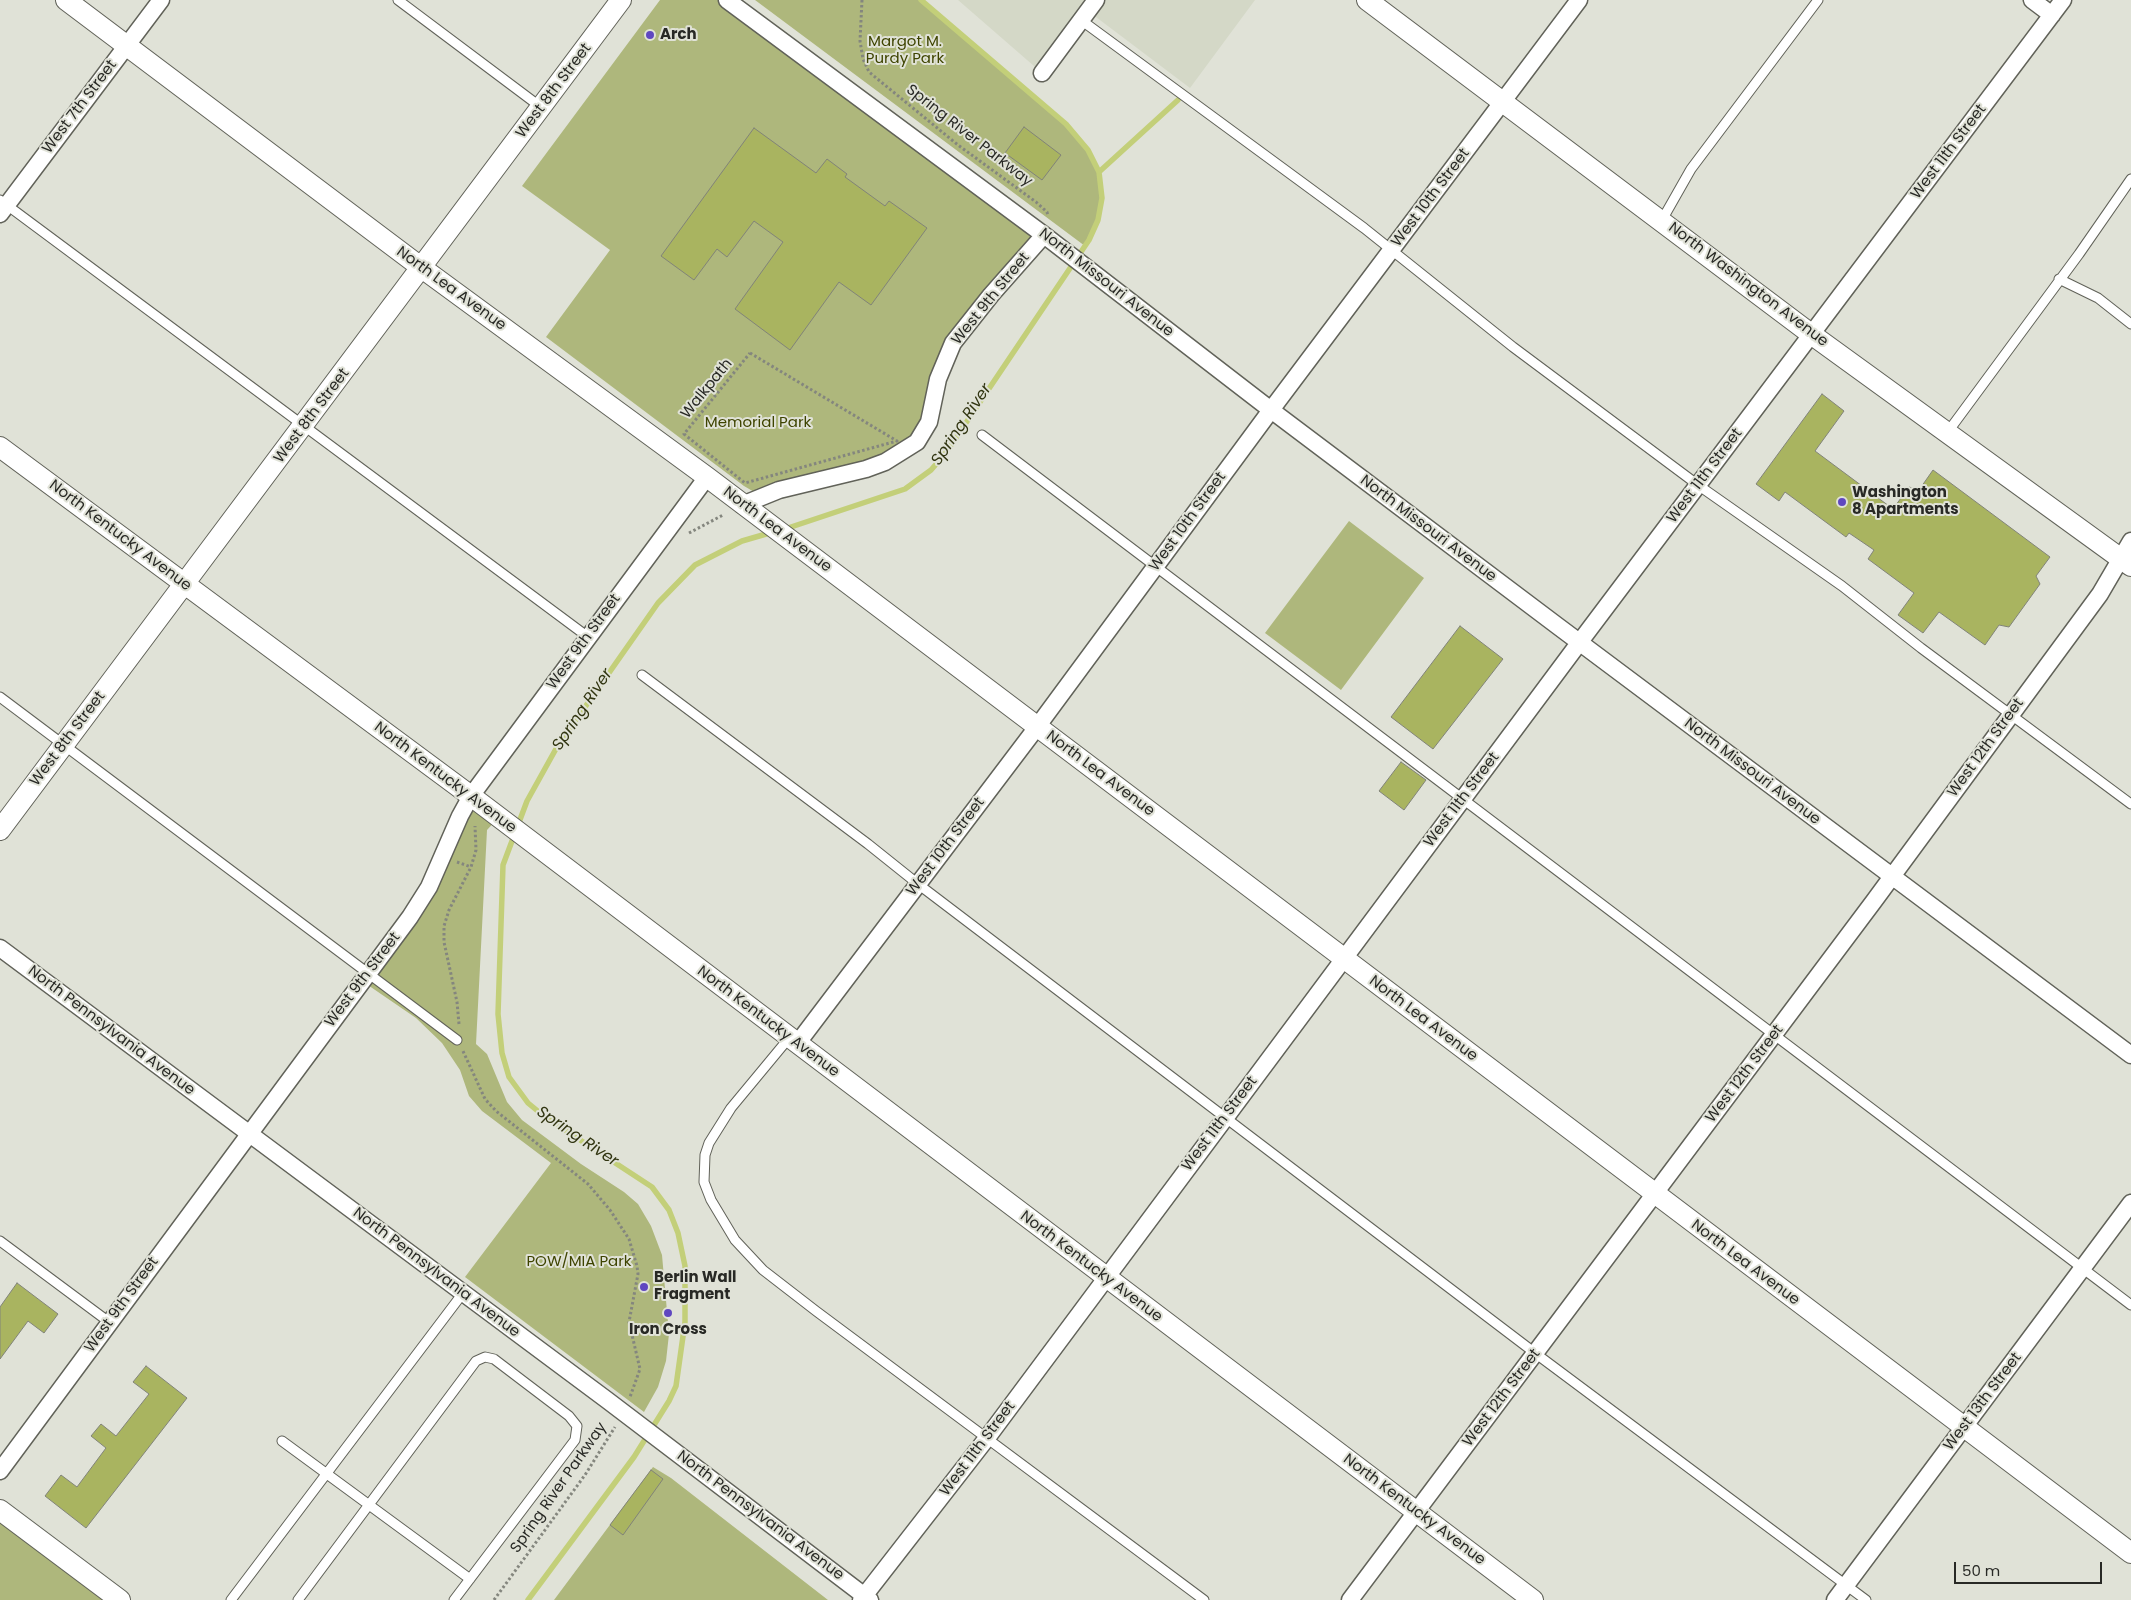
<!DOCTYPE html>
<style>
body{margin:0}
#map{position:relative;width:2131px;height:1600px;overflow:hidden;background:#e0e2d7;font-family:Poppins,sans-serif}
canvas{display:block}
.scale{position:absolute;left:1954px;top:1562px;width:148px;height:22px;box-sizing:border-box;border:2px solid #282925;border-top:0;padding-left:6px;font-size:15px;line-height:18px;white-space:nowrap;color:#282925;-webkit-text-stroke:4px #e0e2d7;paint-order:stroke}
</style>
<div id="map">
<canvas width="2131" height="1600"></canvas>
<div class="scale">50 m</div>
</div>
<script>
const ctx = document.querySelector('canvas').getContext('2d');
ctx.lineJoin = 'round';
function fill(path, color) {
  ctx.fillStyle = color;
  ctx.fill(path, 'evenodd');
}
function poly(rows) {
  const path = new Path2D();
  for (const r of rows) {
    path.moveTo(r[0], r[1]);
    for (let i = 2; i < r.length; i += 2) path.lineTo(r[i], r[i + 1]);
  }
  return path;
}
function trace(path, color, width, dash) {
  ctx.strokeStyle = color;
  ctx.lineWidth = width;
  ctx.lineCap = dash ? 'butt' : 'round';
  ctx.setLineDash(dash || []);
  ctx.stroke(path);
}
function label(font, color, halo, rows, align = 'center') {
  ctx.font = font + ' Poppins,sans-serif';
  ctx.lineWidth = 4;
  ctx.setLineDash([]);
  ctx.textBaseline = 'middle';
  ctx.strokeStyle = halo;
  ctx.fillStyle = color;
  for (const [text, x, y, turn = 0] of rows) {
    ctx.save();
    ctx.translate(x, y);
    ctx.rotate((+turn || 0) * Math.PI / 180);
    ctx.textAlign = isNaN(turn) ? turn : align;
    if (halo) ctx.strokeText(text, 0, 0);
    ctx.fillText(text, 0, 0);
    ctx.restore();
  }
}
fill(poly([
 [958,0,1255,0,1190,88,1088,11,1042,73]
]), '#d4d8c7');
fill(poly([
 [660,0,727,0,1044,235,970,321,932,413,902,454,761,496,744,486,546,337,610,250,522,186],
 [755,0,921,0,1066,124,1088,150,1099,172,1102,198,1098,220,1085,246],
 [1349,521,1424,578,1341,690,1265,633],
 [471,796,499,817,487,830,476,1044,487,1054,507,1102,522,1120,581,1164,624,1192,638,1204,651,1226,662,1255,669,1334,666,1361,658,1387,644,1412,465,1277,551,1163,482,1111,469,1096,460,1070,442,1043,416,1018,362,981,410,917],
 [653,1467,671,1478,828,1600,554,1600],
 [0,1511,120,1600,0,1600]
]), '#aeb77c');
trace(poly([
 [1099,172,1178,100],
 [785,529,905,489,931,470,945,454,1089,240,1098,220,1102,198,1099,172,1088,150,1066,124,921,0],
 [528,1600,634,1457,669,1401,676,1386,685,1322,685,1266,678,1233,669,1210,652,1187,545,1117,528,1103,509,1077,502,1053,498,1014,503,865,527,801,557,747,658,603,695,565,742,541,773,532]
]), '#c3cf79', 5.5);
const building = poly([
 [1024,127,1061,155,1042,180,1005,153,1024,127],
 [754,128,816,173,827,159,847,174,845,177,885,206,889,201,927,228,871,305,839,282,790,350,735,309,783,242,754,221,727,257,717,249,694,280,661,256,754,128],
 [1822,394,1844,411,1815,451,1893,509,1909,487,1919,490,1933,470,2050,557,2036,576,2040,584,2009,627,1999,625,1985,645,1939,612,1923,633,1898,615,1914,593,1868,559,1874,550,1849,533,1846,537,1785,492,1779,501,1756,484,1822,394],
 [1460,626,1503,659,1433,749,1391,717,1460,626],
 [1401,762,1426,780,1404,810,1379,791,1401,762],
 [17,1283,58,1314,44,1333,28,1321,0,1359,0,1307,17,1283],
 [146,1366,187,1398,86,1528,45,1496,61,1475,77,1487,106,1448,91,1436,101,1424,116,1436,149,1394,133,1382,146,1366],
 [651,1470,663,1479,623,1535,610,1525,651,1470]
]);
fill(building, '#a9b460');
trace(building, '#818379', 1);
const service = poly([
 [398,0,542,108],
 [1081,20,1364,228,1513,347,1698,485,1842,586,1921,648,2131,804],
 [0,200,588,637],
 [1662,220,1691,169,1818,0],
 [2059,279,2098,298,2131,324],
 [1947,433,2079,254,2131,179],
 [982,435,2131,1305],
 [642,675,868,844,918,884,1535,1353,1866,1600],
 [0,697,457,1040],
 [789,1038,731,1108,709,1143,705,1155,704,1182,711,1200,735,1240,763,1270,816,1311,1204,1600],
 [0,1241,109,1322],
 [282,1441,470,1579],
 [231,1600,463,1293],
 [298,1600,476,1361,485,1357,494,1359,569,1416,577,1426,575,1440,454,1600]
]);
const minor = poly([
 [727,0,1044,235,1271,410,1559,627,2131,1055],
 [2032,0,2052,15],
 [1042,73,1096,0],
 [0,214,161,0],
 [742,505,779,490,866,469,885,462,917,442,929,422,938,379,953,343,991,295,1044,235],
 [0,948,607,1400,870,1600],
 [797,1044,1037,727,1271,410,1579,0],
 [0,1471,410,917,429,887,460,816,471,796,707,477],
 [861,1600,987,1438,1579,643,2063,0],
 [1350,1600,1874,901,2100,594,2131,541],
 [1835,1600,2131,1203]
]);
const tertiary = poly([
 [66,0,422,268,707,477,2131,1553],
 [1367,0,1811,334,2131,566],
 [0,447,471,796,1533,1600],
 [0,830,621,0],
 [0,1510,120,1600]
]);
trace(service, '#616259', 11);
trace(minor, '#616259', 19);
trace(tertiary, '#616259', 22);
trace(poly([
 [862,0,860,41,863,59,869,72,958,145,1036,202,1047,212,1048,216],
 [750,353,897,441,745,483,684,434,750,353],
 [689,533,723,515],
 [457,862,471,867],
 [459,1024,457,1002,444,942,444,926,449,910,471,867,476,850,475,826],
 [463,1051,485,1099,496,1111,588,1184,610,1210,629,1239,637,1266,638,1274,629,1322,640,1369,630,1397],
 [494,1600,585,1475,615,1427]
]), '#84867e', 3, [2.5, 2.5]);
trace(service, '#fff', 9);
trace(minor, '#fff', 16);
trace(tertiary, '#fff', 20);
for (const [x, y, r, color] of [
 [650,35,5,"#5f47c0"],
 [1842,502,5,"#5f47c0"],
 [644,1287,5,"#5f47c0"],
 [668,1313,5,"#5f47c0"]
]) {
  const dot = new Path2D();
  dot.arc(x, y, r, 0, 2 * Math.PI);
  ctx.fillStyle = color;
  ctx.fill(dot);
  trace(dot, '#e0e2d7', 2);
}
label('bold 15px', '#282925', '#e0e2d7', [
 ["Arch",660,35],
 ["Washington",1852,493],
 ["8 Apartments",1852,510],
 ["Berlin Wall",654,1278],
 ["Fragment",654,1295],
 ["Iron Cross",668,1330,"center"]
], 'left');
label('15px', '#3e4400', '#e0e2d7', [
 ["Margot M.",905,42],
 ["Purdy Park",905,59],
 ["Memorial Park",758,423],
 ["POW/MIA Park",579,1262]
]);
label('15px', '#282925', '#e0e2d7', [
 ["West 8th Street",554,91,-53],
 ["West 7th Street",80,107,-53],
 ["Spring River Parkway",969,136,38],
 ["West 11th Street",1949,152,-53],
 ["West 10th Street",1431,198,-53],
 ["North Missouri Avenue",1106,283,38],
 ["North Washington Avenue",1748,285,37],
 ["North Lea Avenue",451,289,36],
 ["West 9th Street",991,299,-51],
 ["Walkpath",707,389,-51],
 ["West 8th Street",312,416,-53],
 ["West 11th Street",1705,476,-53],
 ["West 10th Street",1188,522,-54],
 ["North Missouri Avenue",1428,529,37],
 ["North Lea Avenue",777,530,37],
 ["North Kentucky Avenue",120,536,37],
 ["West 9th Street",584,642,-54],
 ["West 8th Street",68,739,-53],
 ["West 12th Street",1986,748,-54],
 ["North Missouri Avenue",1752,772,37],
 ["North Lea Avenue",1100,774,37],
 ["North Kentucky Avenue",445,778,37],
 ["West 11th Street",1462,800,-53],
 ["West 10th Street",946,847,-53],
 ["West 9th Street",363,980,-53],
 ["North Lea Avenue",1423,1019,37],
 ["North Kentucky Avenue",768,1022,37],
 ["North Pennsylvania Avenue",111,1031,37],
 ["West 12th Street",1745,1074,-53],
 ["West 11th Street",1220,1124,-53],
 ["North Lea Avenue",1745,1263,37],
 ["North Kentucky Avenue",1091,1267,37],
 ["North Pennsylvania Avenue",436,1273,37],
 ["West 9th Street",122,1305,-54],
 ["West 12th Street",1502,1398,-53],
 ["West 13th Street",1983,1402,-53],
 ["West 11th Street",978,1449,-53],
 ["Spring River Parkway",559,1488,-55],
 ["North Kentucky Avenue",1414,1510,37],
 ["North Pennsylvania Avenue",760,1516,37]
]);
label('italic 16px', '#313511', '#e0e2d7', [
 ["Spring River",962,425,-56],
 ["Spring River",583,710,-56],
 ["Spring River",577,1137,34]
]);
</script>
